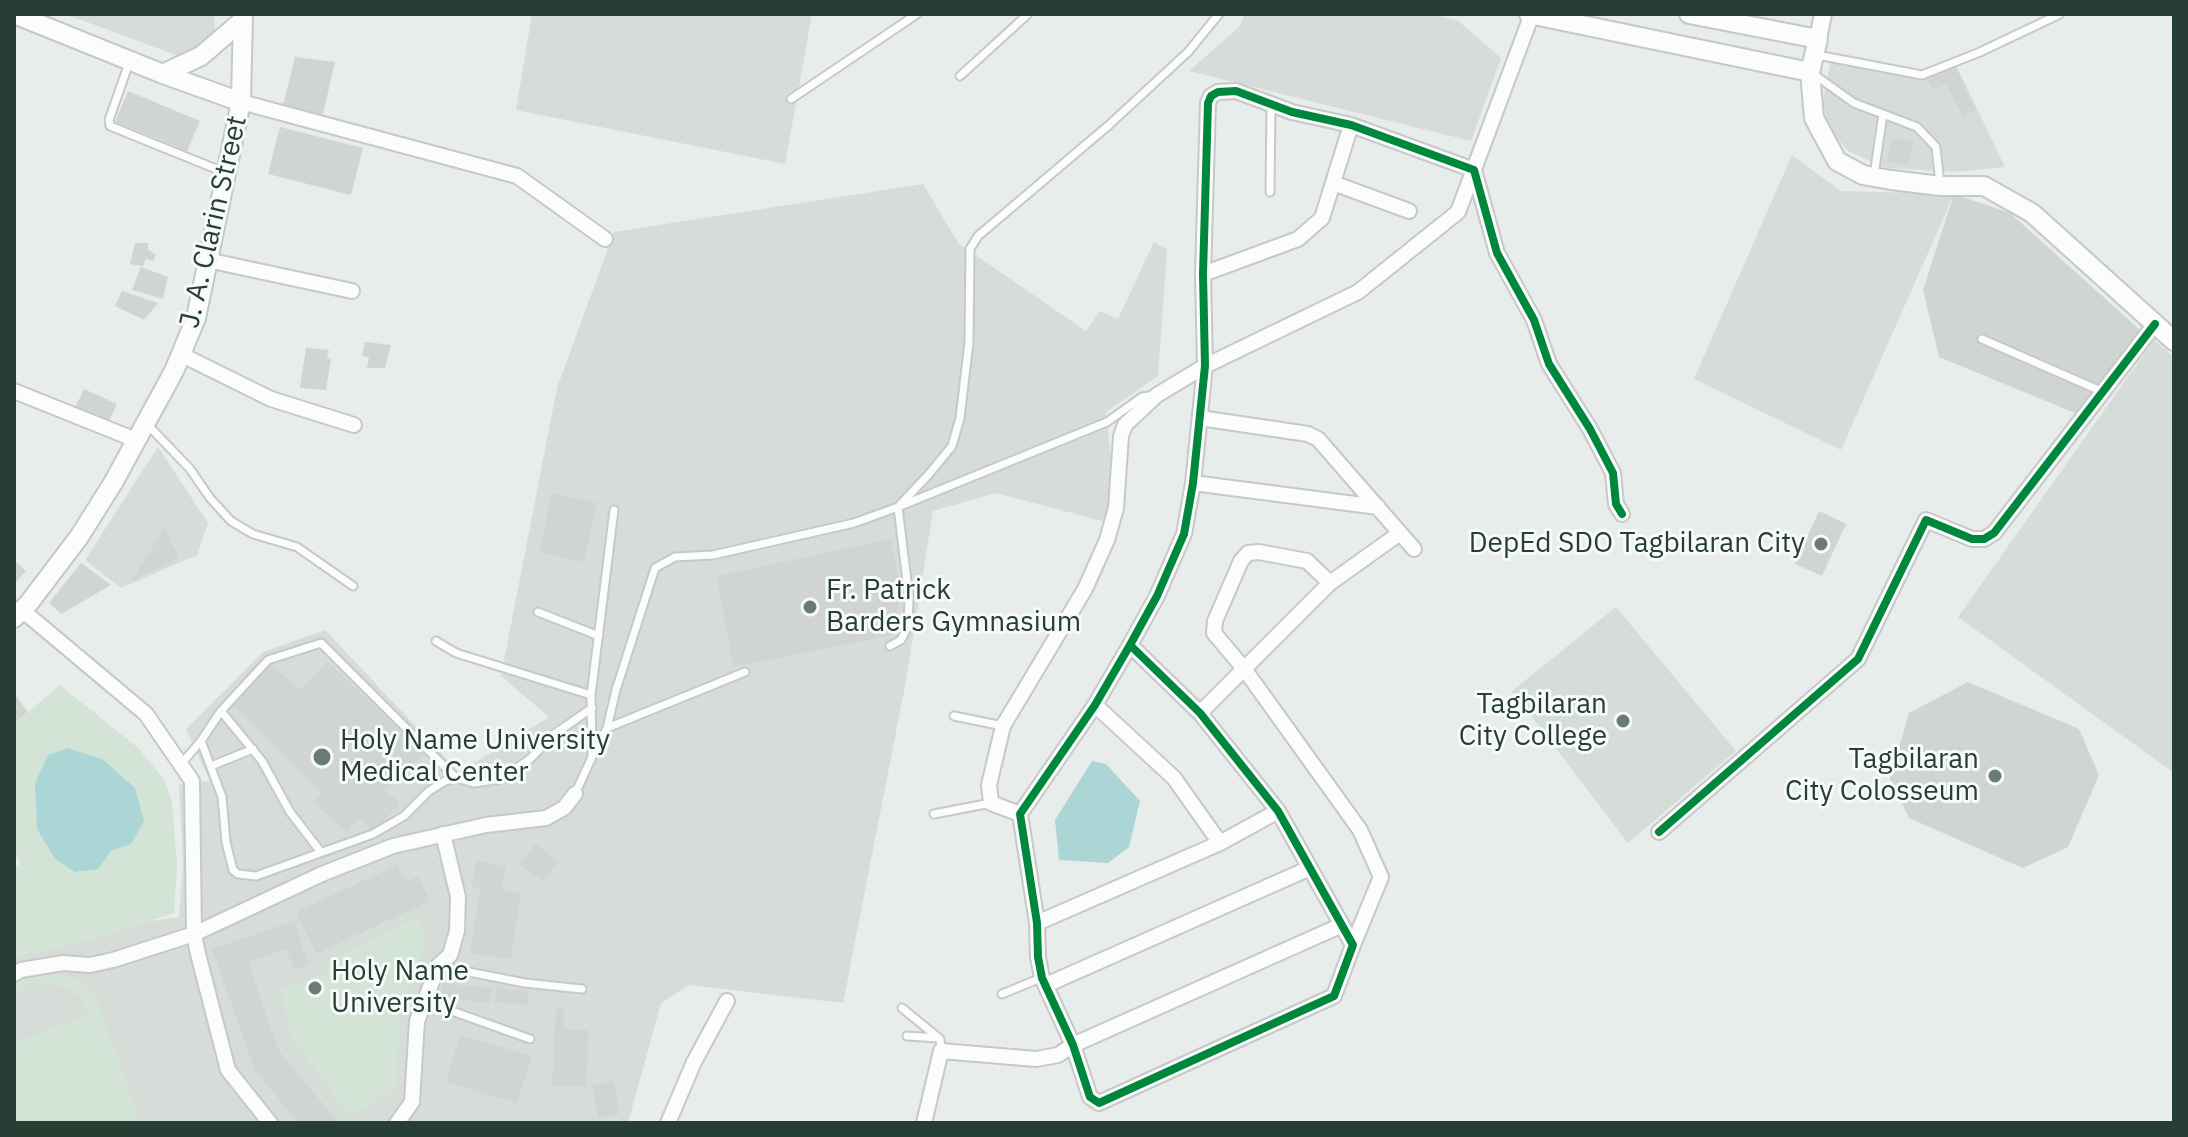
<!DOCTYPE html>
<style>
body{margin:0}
#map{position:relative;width:2188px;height:1137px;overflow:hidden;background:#e8ecea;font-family:"IBM Plex Sans",sans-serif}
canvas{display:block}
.frame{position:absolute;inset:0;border:16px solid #263e34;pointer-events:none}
</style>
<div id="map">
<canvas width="2188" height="1137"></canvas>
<div class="frame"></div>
</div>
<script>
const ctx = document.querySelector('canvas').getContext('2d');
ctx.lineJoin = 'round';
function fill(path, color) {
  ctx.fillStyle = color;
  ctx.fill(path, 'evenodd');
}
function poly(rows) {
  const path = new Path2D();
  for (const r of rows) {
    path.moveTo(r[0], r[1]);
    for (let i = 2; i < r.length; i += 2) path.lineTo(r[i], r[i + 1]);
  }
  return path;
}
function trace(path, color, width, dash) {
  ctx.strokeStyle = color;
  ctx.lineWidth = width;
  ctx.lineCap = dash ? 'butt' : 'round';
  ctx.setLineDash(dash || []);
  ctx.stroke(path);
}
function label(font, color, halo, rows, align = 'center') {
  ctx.font = font + ' "IBM Plex Sans",sans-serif';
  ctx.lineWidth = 6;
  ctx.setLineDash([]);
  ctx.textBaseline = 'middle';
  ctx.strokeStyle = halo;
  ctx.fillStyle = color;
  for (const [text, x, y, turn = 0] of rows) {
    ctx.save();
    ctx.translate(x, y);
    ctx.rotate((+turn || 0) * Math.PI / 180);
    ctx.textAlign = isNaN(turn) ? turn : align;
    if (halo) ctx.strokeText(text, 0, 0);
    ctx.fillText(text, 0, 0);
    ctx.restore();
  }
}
fill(poly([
 [65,14,214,14,215,32,181,57],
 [532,14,812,14,785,164,516,110],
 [1245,14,1427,14,1457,20,1501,58,1471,141,1189,71,1240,26],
 [1831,60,1923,79,1956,65,2005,167,1957,172,1887,168,1848,151,1828,127,1823,101],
 [1792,155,1841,191,1954,194,1841,450,1694,379],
 [923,184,958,243,1086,331,1100,311,1118,319,1154,242,1167,250,1158,376,1106,412,1114,485,1106,522,996,493,933,511,905,686,843,1003,689,985,661,1003,628,1123,14,1123,14,941,179,917,183,864,179,785,210,781,186,729,263,652,325,630,459,772,549,717,501,676,557,388,614,232],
 [2154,340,2174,357,2174,773,1958,617],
 [158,447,208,523,197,555,121,588,85,560],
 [1616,607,1736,751,1628,843,1512,691]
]), '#d6ddd9');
fill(poly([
 [60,685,137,747,164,779,172,802,177,865,174,913,89,941,14,957,14,867,20,864,14,849,14,724],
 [418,918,427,934,399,1017,397,1084,377,1102,350,1117,291,1036,281,989,328,973,325,963],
 [47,972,71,977,87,987,97,999,140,1123,16,1123,14,1043,88,1015,107,1063,88,1010,81,999,69,990,53,984,30,985,14,993,14,981,24,975]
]), '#d3e3d5');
fill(poly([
 [67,748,102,759,135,788,144,821,131,844,111,851,98,869,75,872,55,859,37,829,35,783,48,755],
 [1092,761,1106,764,1140,801,1129,847,1108,863,1059,860,1055,820]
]), '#acd6d6');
fill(poly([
 [295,57,335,62,322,118,282,109],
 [1955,66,1976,110,1963,116,1946,84,1933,90,1927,79],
 [128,91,200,121,187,151,115,122],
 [280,127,363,148,351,195,268,174],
 [1892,138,1913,142,1908,165,1887,161],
 [1954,194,2010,213,2141,331,2075,413,1939,357,1923,290],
 [135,243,148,243,148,250,156,254,153,261,146,259,143,266,130,264],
 [141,267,168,277,163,299,132,290],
 [122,291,158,303,144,320,115,306],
 [365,342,391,345,385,368,367,368,369,358,362,356],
 [306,348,329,350,327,358,331,359,326,390,300,388],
 [84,389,117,404,107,425,74,410],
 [552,493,597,503,584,562,539,552],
 [1819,511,1846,524,1822,576,1795,564],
 [165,528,179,558,132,580],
 [890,539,899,580,897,634,733,667,717,576],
 [14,560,26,571,14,584],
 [81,563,111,585,61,614,49,603],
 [328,662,424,754,385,789,400,804,374,831,358,818,347,832,313,802,322,794,232,704,271,664,300,690],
 [1968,682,2079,729,2099,775,2068,847,2023,868,1909,818,1890,778,1909,713],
 [14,693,28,712,14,723],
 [535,844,558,861,543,881,520,865],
 [476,861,506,866,502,890,521,893,511,959,470,953,480,888,472,887],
 [397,865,406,882,418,876,430,901,316,954,296,912],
 [294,921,309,965,294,970,286,949,248,962,279,1051,338,1122,336,1123,299,1123,255,1070,212,949],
 [443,983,491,988,490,1003,441,998],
 [496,987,529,991,528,1005,495,1002],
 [556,1007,564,1007,564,1029,589,1030,586,1087,552,1085],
 [460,1035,532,1056,517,1103,446,1082],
 [614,1082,619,1114,598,1118,592,1085]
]), '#d0d5d2');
const service = poly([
 [1817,55,1922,75,1980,52,2060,14],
 [129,63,109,120,110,126,226,173],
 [1812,73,1854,103,1917,127,1936,147,1940,184],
 [960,76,1028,14],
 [791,99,917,14],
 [1874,175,1883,114],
 [1270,192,1271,104],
 [1982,339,2103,392],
 [147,424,190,469,210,498,231,521,253,534,297,547,353,586],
 [538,612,599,636],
 [436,641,456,653,591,695],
 [890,646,901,640,908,626,909,598,898,507,1107,422,1142,397,1155,395],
 [221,711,268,660,321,643,456,778],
 [954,716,1003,726],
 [607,728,616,690,655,568,675,557,713,555,854,523,898,507,929,474,952,446,960,418,969,342,970,249,978,236,1109,125,1188,52,1219,14],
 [593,755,607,728,745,672],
 [181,764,201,741],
 [211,766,253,749],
 [575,794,592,757,591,695,614,510],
 [934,814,991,803],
 [320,851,290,812,262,761,221,711,201,741,222,797,226,842,233,870,238,874,256,876,373,834,404,816,429,791,445,781,456,778,474,783,501,779,530,759,553,735,592,708],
 [438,966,525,983,582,989],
 [1002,994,1041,978],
 [424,1001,530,1039],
 [902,1008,940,1039,941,1051],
 [907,1036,938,1038]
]);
const minor = poly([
 [241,102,517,176,605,239],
 [1333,183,1409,211],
 [207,260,352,291],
 [1203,274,1298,239,1322,218,1351,125],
 [182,355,271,399,354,425],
 [14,391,136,440],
 [1200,418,1308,434,1318,439,1414,549],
 [1193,483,1378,507],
 [1330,583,1307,561,1259,552,1248,553,1241,561,1215,621,1214,633,1245,670,1360,830,1381,877,1353,945],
 [22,610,146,714,192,781,194,934,198,954,228,1070,270,1123],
 [1130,645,1095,705,1020,814,1037,923,1038,957,1042,978,1073,1045,1090,1097,1099,1103,1334,996,1353,945,1278,811,1200,713,1130,645,1157,596,1184,534,1193,483,1205,366,1203,274,1208,103,1211,96,1218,92,1236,91,1292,112,1351,125,1474,170,1497,253,1534,320,1549,364,1590,429,1613,473,1616,504,1622,514],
 [1095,705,1174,778,1220,843],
 [1200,713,1330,583,1400,533],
 [1020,814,991,803,989,785,1003,726,1085,589,1107,540,1116,508,1121,436,1125,425,1157,395,1205,366,1358,292,1458,212,1532,14],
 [1659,832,1858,659,1926,520,1972,539,1984,539,1994,533,2155,324],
 [1037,923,1220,843,1278,811],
 [14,974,21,970,63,963,90,965,113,960,194,934,322,874,393,846,486,825,546,818,564,808,575,794],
 [1046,985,1310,868],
 [397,1123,412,1102,417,1021,438,966,450,955,457,931,458,897,443,834],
 [668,1123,694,1062,727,1001],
 [924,1123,941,1051,1036,1059,1058,1055,1073,1045,1342,925]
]);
const tertiary = poly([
 [1818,39,1823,14]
]);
const secondary = poly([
 [14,14,163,74,241,102],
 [1529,14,1810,72],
 [1689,14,1818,39,1810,72,1814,118,1837,161,1863,175,1891,180,1941,186,1984,186,2032,213,2174,341],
 [163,74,201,56,243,20],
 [14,618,29,603,79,537,113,483,174,371,196,318,241,102,243,14]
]);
trace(service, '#c5c9c7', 11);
trace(minor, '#c5c9c7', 18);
trace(tertiary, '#c5c9c7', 20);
trace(secondary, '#c3c9c7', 22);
trace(service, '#fcfcfc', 7);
trace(minor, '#fcfcfc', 14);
trace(tertiary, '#fcfcfc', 16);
trace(secondary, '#fcfcfc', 18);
trace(poly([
 [1130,645,1095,705,1020,814,1037,923,1038,957,1042,978,1073,1045,1090,1097,1099,1103,1334,996,1353,945,1278,811,1200,713,1130,645,1157,596,1184,534,1193,483,1205,366,1203,274,1208,103,1211,96,1218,92,1236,91,1292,112,1351,125,1474,170,1497,253,1534,320,1549,364,1590,429,1613,473,1616,504,1622,514],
 [1659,832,1858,659,1926,520,1972,539,1984,539,1994,533,2155,324]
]), '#00873e', 8);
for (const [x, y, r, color] of [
 [1821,544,8,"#6a7b74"],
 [810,607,8,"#6a7b74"],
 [1623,721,8,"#6a7b74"],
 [322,757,10,"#6a7b74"],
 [1995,776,8,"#6a7b74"],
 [315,988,8,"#6a7b74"]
]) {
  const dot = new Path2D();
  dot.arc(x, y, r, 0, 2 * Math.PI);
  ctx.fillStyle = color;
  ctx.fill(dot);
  trace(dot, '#f6faf8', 3);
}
label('28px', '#263e34', '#f6faf8', [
 ["J. A. Clarin Street",214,222,-77]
]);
label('28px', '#263e34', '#f6faf8', [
 ["DepEd SDO Tagbilaran City",1805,544],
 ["Fr. Patrick",826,591,"left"],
 ["Barders Gymnasium",826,623,"left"],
 ["Tagbilaran",1607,705],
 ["City College",1607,737],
 ["Holy Name University",340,741,"left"],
 ["Medical Center",340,773,"left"],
 ["Tagbilaran",1979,760],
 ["City Colosseum",1979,792],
 ["Holy Name",331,972,"left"],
 ["University",331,1004,"left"]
], 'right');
</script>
